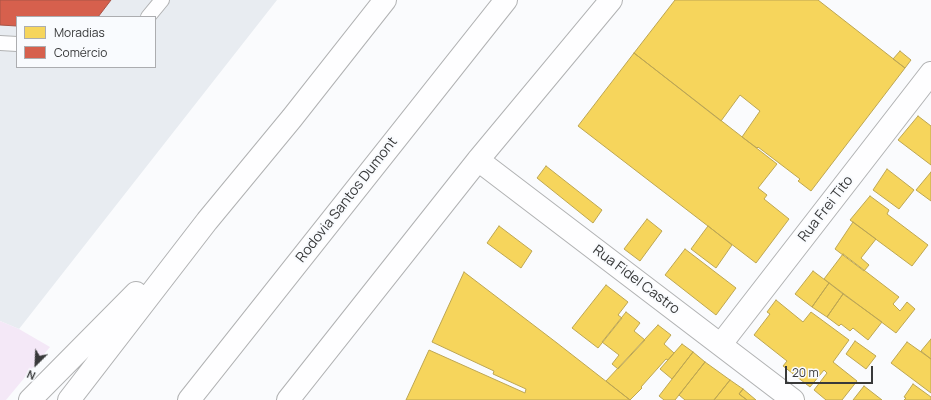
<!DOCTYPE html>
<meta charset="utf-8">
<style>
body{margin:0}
#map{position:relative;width:931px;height:400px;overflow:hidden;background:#fafbfd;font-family:Manrope,sans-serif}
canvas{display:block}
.legend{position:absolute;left:16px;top:16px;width:140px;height:52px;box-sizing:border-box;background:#f9fbfe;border:1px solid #acadb0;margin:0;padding:5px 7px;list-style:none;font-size:12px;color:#38393a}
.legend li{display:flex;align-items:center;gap:8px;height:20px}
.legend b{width:20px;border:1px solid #acadb0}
.north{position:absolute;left:16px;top:344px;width:40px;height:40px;-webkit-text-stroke:3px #f9fbfe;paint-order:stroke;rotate:204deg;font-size:11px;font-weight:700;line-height:16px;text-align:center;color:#38393a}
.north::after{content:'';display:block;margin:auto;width:14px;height:18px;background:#38393a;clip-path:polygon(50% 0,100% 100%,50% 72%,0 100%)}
.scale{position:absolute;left:785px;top:366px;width:88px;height:18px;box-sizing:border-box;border:2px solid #38393a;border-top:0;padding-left:5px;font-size:12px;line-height:14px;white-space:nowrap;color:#38393a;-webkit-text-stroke:3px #f9fbfe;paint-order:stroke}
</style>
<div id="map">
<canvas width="931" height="400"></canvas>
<ul class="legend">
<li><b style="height:11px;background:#f6d55c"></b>Moradias</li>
<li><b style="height:11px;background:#d6604d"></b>Comércio</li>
</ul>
<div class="north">N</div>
<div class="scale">20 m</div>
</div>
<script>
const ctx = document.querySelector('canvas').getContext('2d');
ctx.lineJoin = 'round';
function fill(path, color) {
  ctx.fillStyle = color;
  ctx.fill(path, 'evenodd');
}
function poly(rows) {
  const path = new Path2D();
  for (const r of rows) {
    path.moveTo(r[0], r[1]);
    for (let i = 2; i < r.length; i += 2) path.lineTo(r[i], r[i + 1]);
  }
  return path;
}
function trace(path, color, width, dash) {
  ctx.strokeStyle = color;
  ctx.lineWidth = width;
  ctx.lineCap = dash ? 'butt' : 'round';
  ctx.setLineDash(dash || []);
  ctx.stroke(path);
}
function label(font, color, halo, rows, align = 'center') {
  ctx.font = font + ' Manrope,sans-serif';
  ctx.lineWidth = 4;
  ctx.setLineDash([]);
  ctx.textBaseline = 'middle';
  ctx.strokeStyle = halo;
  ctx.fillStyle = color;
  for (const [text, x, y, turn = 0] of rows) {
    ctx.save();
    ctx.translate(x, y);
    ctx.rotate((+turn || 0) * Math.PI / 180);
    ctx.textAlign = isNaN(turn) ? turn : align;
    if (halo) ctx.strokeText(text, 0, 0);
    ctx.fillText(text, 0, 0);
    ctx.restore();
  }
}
fill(poly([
 [0,0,277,0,19,329,0,321],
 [17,17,155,17,155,67,17,67]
]), '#e8ecf1');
fill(poly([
 [0,321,19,329,50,347,6,400,0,400]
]), '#f4e8f7');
const homes = poly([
 [675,0,818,0,905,68,811,191,798,181,800,179,758,147,757,148,742,137,760,111,740,95,721,121,634,53,675,0],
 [900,51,911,60,905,68,893,59,900,51],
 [634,53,777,164,758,188,767,195,764,199,789,219,756,263,578,126,634,53],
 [918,116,931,126,931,165,898,140,918,116],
 [546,166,602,210,593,223,537,178,546,166],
 [887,169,914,190,899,209,873,190,887,169],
 [931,172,931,201,916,190,931,172],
 [870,196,889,210,887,214,928,245,912,266,850,220,870,196],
 [647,219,662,231,640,261,624,249,647,219],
 [853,222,876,239,861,258,869,265,864,271,835,249,853,222],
 [499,226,532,251,521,268,487,243,499,226],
 [708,226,732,245,716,268,691,249,708,226],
 [685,249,736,288,716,315,665,275,685,249],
 [843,254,899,297,893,304,900,311,907,302,915,309,896,333,824,279,843,254],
 [813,271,829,283,812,307,795,294,813,271],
 [464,272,557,343,630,400,406,400,429,350,525,393,526,389,493,374,494,371,432,342,464,272],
 [829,283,843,294,827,317,812,307,829,283],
 [606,285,628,302,618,315,622,318,598,348,572,328,606,285],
 [843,294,882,322,868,340,853,328,850,331,841,324,839,326,827,317,843,294],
 [776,300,803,322,811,312,849,340,833,362,857,381,842,400,826,400,814,390,827,373,824,370,810,387,783,366,787,361,754,335,770,314,767,312,776,300],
 [626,312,640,323,634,331,645,340,618,369,612,364,619,355,602,342,626,312],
 [658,325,671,335,664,344,674,353,668,360,666,359,641,387,642,388,630,400,606,381,658,325],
 [931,339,931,359,921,351,931,339],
 [855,341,876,356,866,369,846,354,855,341],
 [907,342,931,359,931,393,891,363,907,342],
 [682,344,693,352,672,379,660,369,682,344],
 [693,352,705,362,675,400,664,400,659,396,693,352],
 [705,362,730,380,714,400,685,400,679,395,705,362],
 [730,380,743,389,739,394,747,400,714,400,730,380],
 [913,384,931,397,931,400,904,400,906,398,904,397,913,384],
 [864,386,882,400,853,400,864,386],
 [743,389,756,400,747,400,739,394,743,389]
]);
fill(homes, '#f6d55c');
trace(homes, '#bda652', 1);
const shops = poly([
 [0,0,111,0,98,17,17,17,17,26,0,25,0,0]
]);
fill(shops, '#d6604d');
trace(shops, '#a75447', 1);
const lane = poly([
 [148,17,162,0],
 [0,43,17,44]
]);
const street = poly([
 [478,160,793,400],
 [721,344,931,73],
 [288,400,478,160,611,0]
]);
const highway = poly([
 [30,400,136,293],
 [69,400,207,221,292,118,385,0],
 [189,400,506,0]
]);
trace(lane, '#b1b2b3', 16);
trace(street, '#b1b2b3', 24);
trace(highway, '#b1b2b3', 24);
trace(lane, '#fefeff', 14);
trace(street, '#fefeff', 22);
trace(highway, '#fefeff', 22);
label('14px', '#38393a', '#f9fbfe', [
 ["Rodovia Santos Dumont",347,200,-52],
 ["Rua Frei Tito",826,209,-52],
 ["Rua Fidel Castro",636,280,37]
]);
</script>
